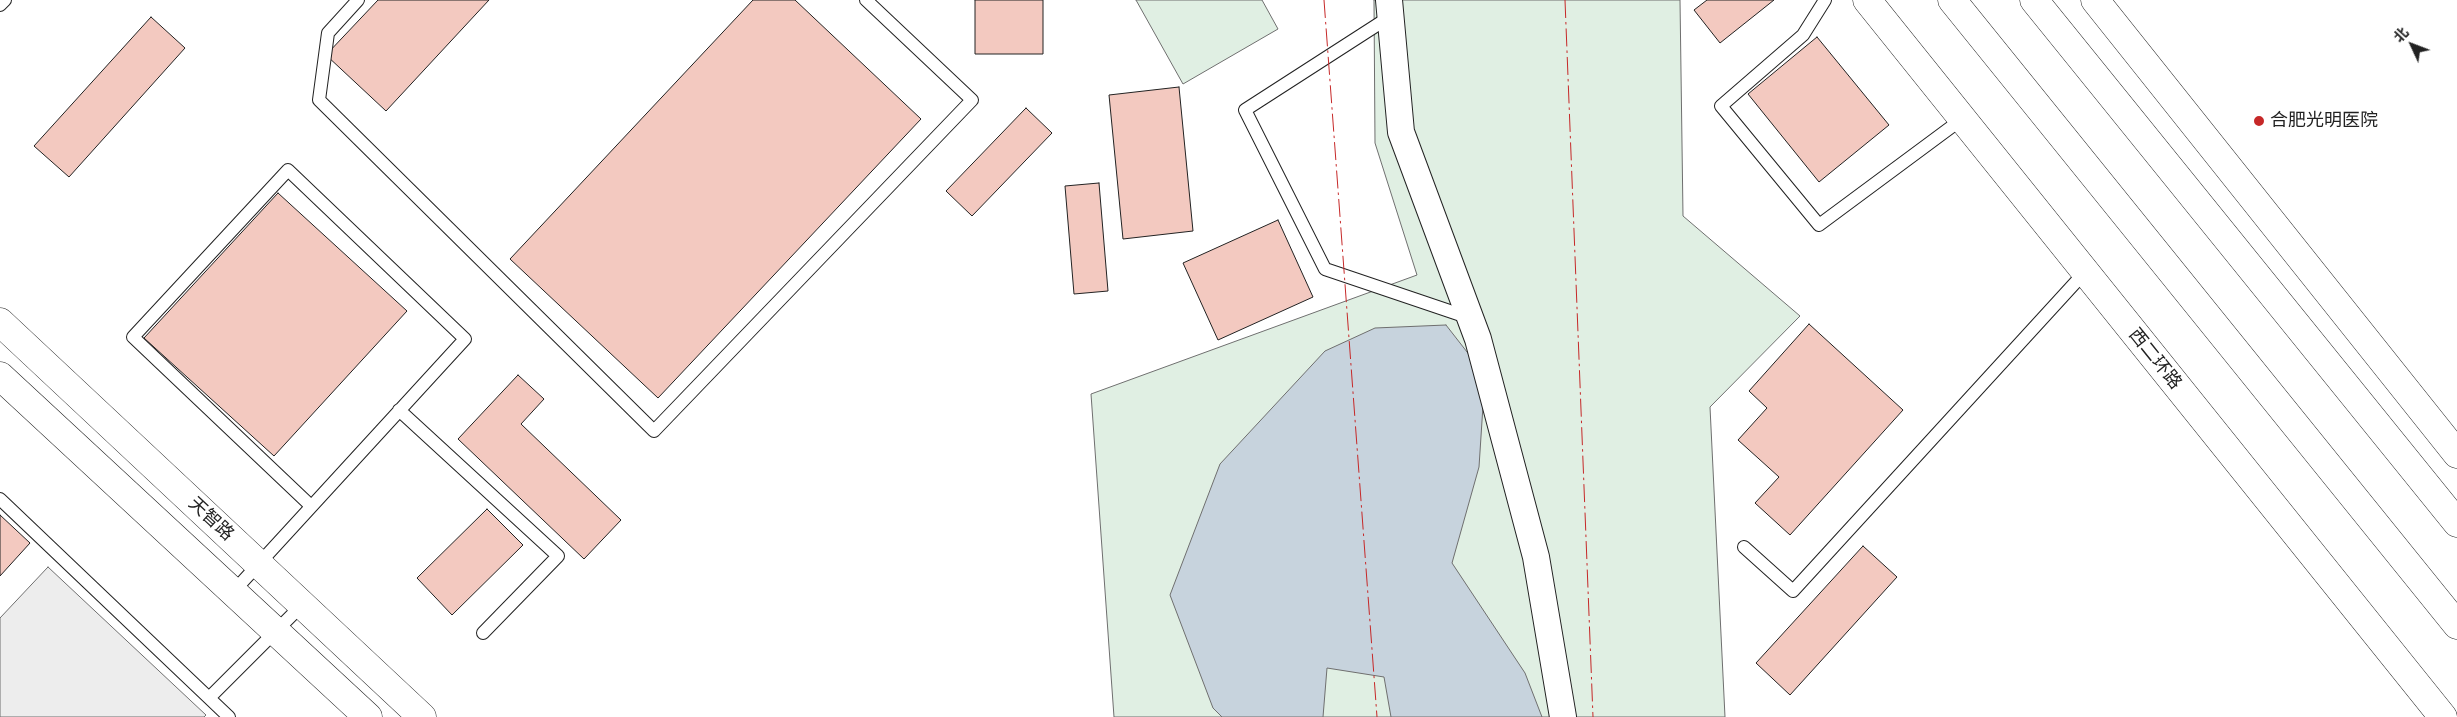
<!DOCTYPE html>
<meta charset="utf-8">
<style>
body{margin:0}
#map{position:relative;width:2457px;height:717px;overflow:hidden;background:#fff;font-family:"IBM Plex Serif","Noto Sans SC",serif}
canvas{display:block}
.north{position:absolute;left:2387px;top:20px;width:50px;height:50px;-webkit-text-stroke:4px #fff;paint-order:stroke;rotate:313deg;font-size:14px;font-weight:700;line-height:20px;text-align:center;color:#222}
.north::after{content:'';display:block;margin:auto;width:18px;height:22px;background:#222;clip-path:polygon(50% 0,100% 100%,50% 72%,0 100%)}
</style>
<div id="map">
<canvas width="2457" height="717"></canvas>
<div class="north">北</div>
</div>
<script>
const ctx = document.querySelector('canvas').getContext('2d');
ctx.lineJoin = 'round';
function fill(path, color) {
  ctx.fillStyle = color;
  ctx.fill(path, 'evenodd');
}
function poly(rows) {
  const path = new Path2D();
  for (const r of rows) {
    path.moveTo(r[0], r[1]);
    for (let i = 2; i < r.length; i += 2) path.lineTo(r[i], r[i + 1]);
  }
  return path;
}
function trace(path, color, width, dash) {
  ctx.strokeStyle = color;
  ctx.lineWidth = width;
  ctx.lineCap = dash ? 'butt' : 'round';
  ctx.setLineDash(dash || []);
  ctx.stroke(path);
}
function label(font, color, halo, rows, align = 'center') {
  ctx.font = font + ' "IBM Plex Serif","Noto Sans SC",serif';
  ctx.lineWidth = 4;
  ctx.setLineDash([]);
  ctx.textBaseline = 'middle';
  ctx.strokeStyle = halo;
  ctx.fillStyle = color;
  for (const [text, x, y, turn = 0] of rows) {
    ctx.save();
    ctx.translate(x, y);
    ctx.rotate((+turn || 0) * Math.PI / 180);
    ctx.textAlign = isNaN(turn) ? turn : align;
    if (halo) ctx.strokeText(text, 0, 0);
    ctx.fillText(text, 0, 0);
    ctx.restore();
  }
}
const green = poly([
 [1136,0,1262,0,1278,29,1183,84,1136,0],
 [1374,0,1680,0,1683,216,1800,316,1710,407,1725,717,1114,717,1091,394,1417,275,1375,143,1374,0]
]);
fill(green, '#e0efe3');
trace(green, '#6f6f6f', 1);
const parking = poly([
 [48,567,206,715,204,717,0,717,0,618,48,567]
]);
fill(parking, '#ededed');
trace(parking, '#6f6f6f', 1);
const water = poly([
 [1446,325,1485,375,1479,467,1452,563,1525,673,1542,717,1391,717,1384,677,1327,668,1323,717,1222,717,1213,708,1170,595,1220,464,1325,351,1375,328,1446,325]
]);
fill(water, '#c7d3dd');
trace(water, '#6f6f6f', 1);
const building = poly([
 [378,0,489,0,386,111,326,55,378,0],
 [753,0,795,0,921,119,658,398,510,259,753,0],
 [975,0,1043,0,1043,54,975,54,975,0],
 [1707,0,1774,0,1720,43,1694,10,1707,0],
 [151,17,185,48,69,177,34,146,151,17],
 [1817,37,1889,125,1819,182,1748,94,1817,37],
 [1179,87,1193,231,1123,239,1109,95,1179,87],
 [1026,108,1052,133,972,216,946,191,1026,108],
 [1099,183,1108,291,1074,294,1065,186,1099,183],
 [278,193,407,311,274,456,144,338,278,193],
 [1278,220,1313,297,1218,340,1183,263,1278,220],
 [1809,324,1903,410,1790,535,1755,503,1779,477,1738,440,1767,408,1749,391,1809,324],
 [518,375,544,399,521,424,621,520,584,559,458,439,518,375],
 [487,509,523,545,452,615,417,578,487,509],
 [0,515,30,543,0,576,0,515],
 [1863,546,1897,577,1790,695,1756,663,1863,546]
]);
fill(building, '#f3c9c0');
trace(building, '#222', 1);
const service = poly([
 [358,0,328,33,319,100,654,431,972,100,866,0],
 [1825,0,1803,35,1721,106,1819,225,1962,119],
 [0,5,5,0],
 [1391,16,1245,110,1325,269,1470,318],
 [399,410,558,556,483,633],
 [0,499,209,698],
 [1744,547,1793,591,2085,272],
 [233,592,465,339,288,170,133,337,311,506],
 [229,717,209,698,302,605]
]);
const minor = poly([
 [1389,0,1401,132,1478,339,1536,557,1563,717]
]);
const tertiary = poly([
 [0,322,422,717],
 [0,376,368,717]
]);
const trunk = poly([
 [1867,0,2443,717],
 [1952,0,2457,625],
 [2034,0,2457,523],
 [2095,0,2457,454]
]);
trace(service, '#222', 14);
trace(minor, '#222', 28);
trace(tertiary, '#222', 29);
trace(trunk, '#222', 29);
trace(service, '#fff', 12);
trace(minor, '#fff', 26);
trace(tertiary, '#fff', 28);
trace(trunk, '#fff', 28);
trace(poly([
 [1324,0,1377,717],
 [1565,0,1593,717]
]), '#c62828', 1, [18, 4, 2.5, 4]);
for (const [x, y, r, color] of [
 [2259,121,6,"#c62828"]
]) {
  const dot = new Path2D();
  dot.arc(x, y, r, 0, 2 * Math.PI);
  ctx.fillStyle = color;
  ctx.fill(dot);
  trace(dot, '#fff', 2);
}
label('18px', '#222', '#fff', [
 ["合肥光明医院",2270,121]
], 'left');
label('18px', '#222', '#fff', [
 ["西二环路",2155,359,51],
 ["天智路",211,519,43]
]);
</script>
